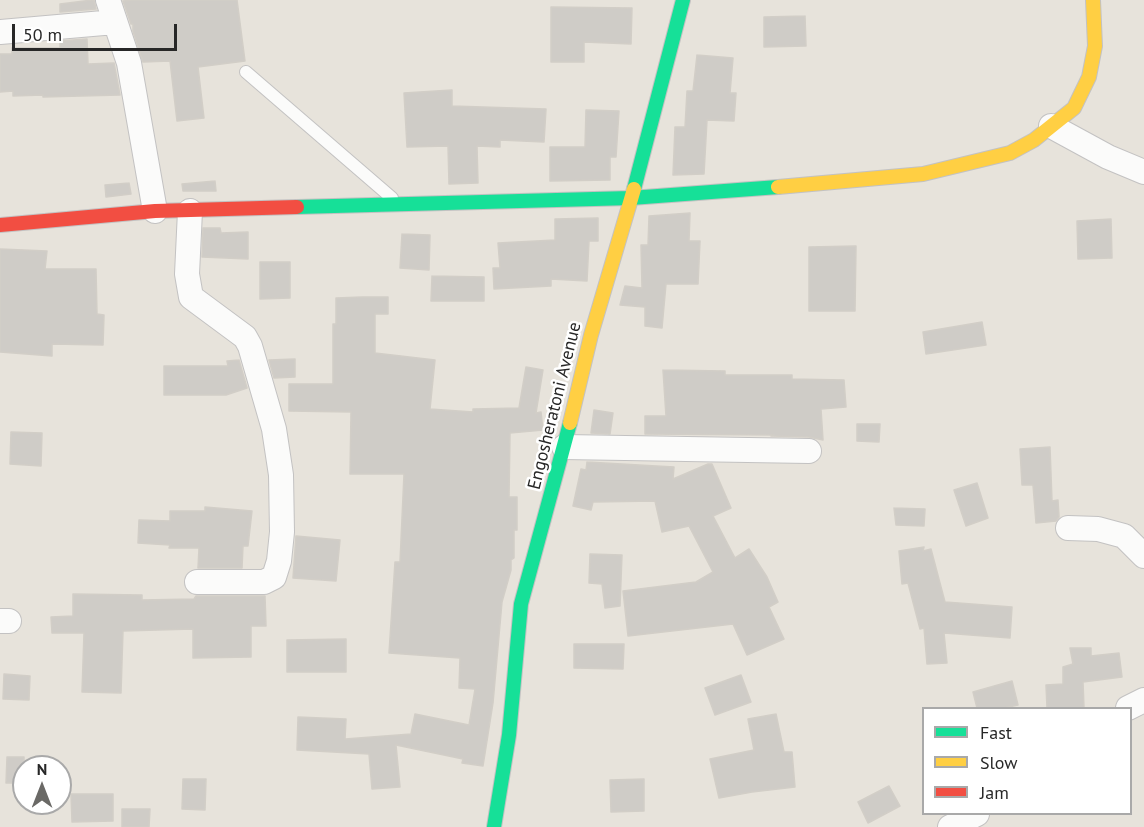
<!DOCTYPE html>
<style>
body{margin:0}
#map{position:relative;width:1144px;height:827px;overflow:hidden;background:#e7e3db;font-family:"PT Sans",sans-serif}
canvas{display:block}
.legend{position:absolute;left:922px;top:707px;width:210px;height:108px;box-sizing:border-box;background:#fff;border:2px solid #a9a9a9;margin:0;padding:8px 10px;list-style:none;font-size:18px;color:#272727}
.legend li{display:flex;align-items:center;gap:12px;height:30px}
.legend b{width:30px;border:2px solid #a9a9a9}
.north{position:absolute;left:12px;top:755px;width:60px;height:60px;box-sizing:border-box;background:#fff;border:2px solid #a9a9a9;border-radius:50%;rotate:0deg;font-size:16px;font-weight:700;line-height:24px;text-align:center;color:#272727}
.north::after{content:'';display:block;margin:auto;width:21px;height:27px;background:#6a6966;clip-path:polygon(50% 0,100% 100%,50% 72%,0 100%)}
.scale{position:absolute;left:12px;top:24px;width:165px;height:27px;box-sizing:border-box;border:3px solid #272727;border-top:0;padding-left:8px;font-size:18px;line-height:21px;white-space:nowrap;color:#272727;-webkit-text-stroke:4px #fff;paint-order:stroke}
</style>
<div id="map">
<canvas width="1144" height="827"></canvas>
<ul class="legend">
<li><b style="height:8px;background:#16e098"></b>Fast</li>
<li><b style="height:8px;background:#ffcf43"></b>Slow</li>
<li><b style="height:8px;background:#f24e42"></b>Jam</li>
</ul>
<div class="north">N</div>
<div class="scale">50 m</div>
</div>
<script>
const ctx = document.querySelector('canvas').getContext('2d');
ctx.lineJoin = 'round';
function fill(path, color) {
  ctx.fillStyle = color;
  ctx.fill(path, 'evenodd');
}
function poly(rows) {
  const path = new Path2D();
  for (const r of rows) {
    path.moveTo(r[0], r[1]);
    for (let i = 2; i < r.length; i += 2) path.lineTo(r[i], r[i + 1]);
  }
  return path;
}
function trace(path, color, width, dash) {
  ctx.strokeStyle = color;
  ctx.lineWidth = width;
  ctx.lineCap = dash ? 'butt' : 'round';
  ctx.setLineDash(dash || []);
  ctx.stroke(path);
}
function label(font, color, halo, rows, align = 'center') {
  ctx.font = font + ' "PT Sans",sans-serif';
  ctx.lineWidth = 5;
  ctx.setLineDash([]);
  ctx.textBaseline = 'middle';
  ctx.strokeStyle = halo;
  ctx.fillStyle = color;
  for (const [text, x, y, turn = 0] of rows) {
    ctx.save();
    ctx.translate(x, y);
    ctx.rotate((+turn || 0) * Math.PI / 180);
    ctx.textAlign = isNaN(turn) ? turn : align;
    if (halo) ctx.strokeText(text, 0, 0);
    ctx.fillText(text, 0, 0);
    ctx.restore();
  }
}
const building = poly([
 [92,0,94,0,96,9,60,12,60,4,92,0],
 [133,0,237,0,245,61,198,67,204,118,177,121,170,61,143,62,133,31,133,24,131,24,123,1,133,0],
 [551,7,632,8,631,44,584,42,584,62,551,62,551,7],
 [805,16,806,46,764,47,764,17,805,16],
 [87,39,88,64,114,63,120,95,43,97,43,95,13,96,13,91,0,92,0,54,12,54,12,48,60,48,60,41,87,39],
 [697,55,733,58,730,93,736,93,734,121,707,120,704,174,673,175,675,127,685,127,687,91,693,91,697,55],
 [452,90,452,106,546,109,544,142,500,140,500,147,477,146,478,183,449,184,448,146,407,147,404,93,452,90],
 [586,110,619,111,616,157,610,157,610,180,550,181,550,147,585,147,586,110],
 [215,181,216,191,183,191,182,184,215,181],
 [129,183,131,194,106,197,105,185,129,183],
 [690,213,689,241,700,241,698,284,666,284,662,328,645,326,645,307,620,305,625,286,642,288,641,245,648,245,649,216,690,213],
 [598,218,598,241,589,241,587,281,551,279,551,286,494,289,493,268,500,268,498,243,555,240,555,219,598,218],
 [1111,219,1112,258,1078,259,1077,221,1111,219],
 [203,228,220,228,221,233,248,232,248,259,202,257,203,228],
 [402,234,430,235,429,270,400,268,402,234],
 [856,246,855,311,809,311,809,247,856,246],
 [0,249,47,251,45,269,96,269,97,314,104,315,103,345,52,344,52,356,0,352,0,249],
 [260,262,290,262,290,298,260,299,260,262],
 [432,276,484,277,484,301,431,301,432,276],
 [362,297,388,297,388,314,375,314,375,353,435,360,430,409,473,412,473,409,519,408,526,367,543,370,536,413,541,412,543,430,510,433,509,497,517,497,517,530,514,530,514,558,511,560,511,570,502,602,493,703,483,766,462,763,463,759,396,745,400,787,372,789,369,754,297,750,298,717,346,719,345,739,411,734,415,714,469,725,475,689,459,688,460,658,389,653,395,562,400,562,404,474,350,474,351,412,289,411,289,384,333,384,333,324,336,324,336,298,362,297],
 [982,322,986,345,926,354,923,332,982,322],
 [295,359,295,377,274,378,269,360,295,359],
 [239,360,247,388,226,395,164,395,164,366,228,366,227,361,239,360],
 [663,370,725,371,725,375,792,375,792,379,844,380,846,407,821,409,823,440,809,437,771,436,774,435,645,434,645,416,666,416,663,370],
 [594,410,613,413,610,434,591,433,594,410],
 [857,424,880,424,879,442,857,441,857,424],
 [11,432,42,433,41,466,10,464,11,432],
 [1050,447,1052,501,1058,500,1059,517,1056,521,1036,523,1033,485,1022,485,1020,449,1050,447],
 [587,462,674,467,673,479,708,464,712,464,731,508,713,516,735,558,749,549,767,577,778,602,769,607,784,639,747,655,733,624,628,636,623,591,696,582,713,572,689,526,662,532,655,501,593,502,591,510,573,506,581,469,586,470,587,462],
 [977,483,988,518,966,526,954,490,977,483],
 [205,507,252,511,248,546,243,546,242,568,198,568,199,548,169,548,170,545,138,543,139,520,170,521,170,511,205,511,205,507],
 [894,508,925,509,924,526,896,525,894,508],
 [296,536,340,540,336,581,293,578,296,536],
 [924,547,923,551,931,549,945,602,1012,607,1010,638,944,633,947,663,927,664,924,628,920,629,908,583,902,584,899,551,924,547],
 [590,554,622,555,620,606,605,608,602,584,589,583,590,554],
 [73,594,142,595,142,600,194,599,196,596,265,596,266,626,251,626,251,657,193,658,193,629,123,631,121,693,82,692,84,633,52,633,51,617,73,616,73,594],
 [346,639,346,672,287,672,287,640,346,639],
 [574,644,624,644,623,669,574,668,574,644],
 [1070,648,1091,648,1091,656,1119,653,1122,677,1083,682,1084,708,1047,708,1046,685,1063,684,1063,667,1073,664,1070,648],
 [4,674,30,676,29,700,3,699,4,674],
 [741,675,751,702,715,715,705,688,741,675],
 [1012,681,1018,705,1004,708,977,708,973,692,1012,681],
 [776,714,784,752,792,752,795,787,752,792,719,798,710,759,754,750,748,719,776,714],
 [7,757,24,757,24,783,6,783,7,757],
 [183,779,206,779,205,810,182,809,183,779],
 [644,779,644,811,611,812,610,780,644,779],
 [889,786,900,806,868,823,858,802,889,786],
 [71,794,113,794,113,821,72,822,71,794],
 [122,809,150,809,149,827,122,827,122,809]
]);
fill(building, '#cfccc7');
trace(building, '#d2cec7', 1.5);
const lane = poly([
 [246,72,392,198]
]);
const street = poly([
 [108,0,129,63,155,211],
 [0,32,115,22],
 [1051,126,1108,157,1144,172],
 [190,211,187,274,191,297,245,337,250,346,274,429,281,475,282,532,279,561,274,577,264,582,197,582],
 [564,447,809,451],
 [1068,528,1098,529,1124,536,1144,556],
 [0,621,9,621],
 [1128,708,1144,700],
 [950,827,977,814]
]);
const fast = poly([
 [634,189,683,0],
 [297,207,631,198,778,187],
 [494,827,509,735,521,604,570,423]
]);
const slow = poly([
 [778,187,923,174,1010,153,1034,140,1074,108,1089,77,1095,46,1093,0],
 [570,423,591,335,634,189]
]);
const jam = poly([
 [0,225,155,211,297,207]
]);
trace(lane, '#c3c2c2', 14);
trace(street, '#c3c2c2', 26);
trace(fast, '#c3c2c2', 16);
trace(slow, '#c3c2c2', 16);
trace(jam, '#c3c2c2', 16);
trace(lane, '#fbfbfa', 12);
trace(street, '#fbfbfa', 24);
trace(fast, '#16e098', 14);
trace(slow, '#ffcf43', 14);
trace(jam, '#f24e42', 14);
label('18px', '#272727', '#fff', [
 ["Engosheratoni Avenue",555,406,-76]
]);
</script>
